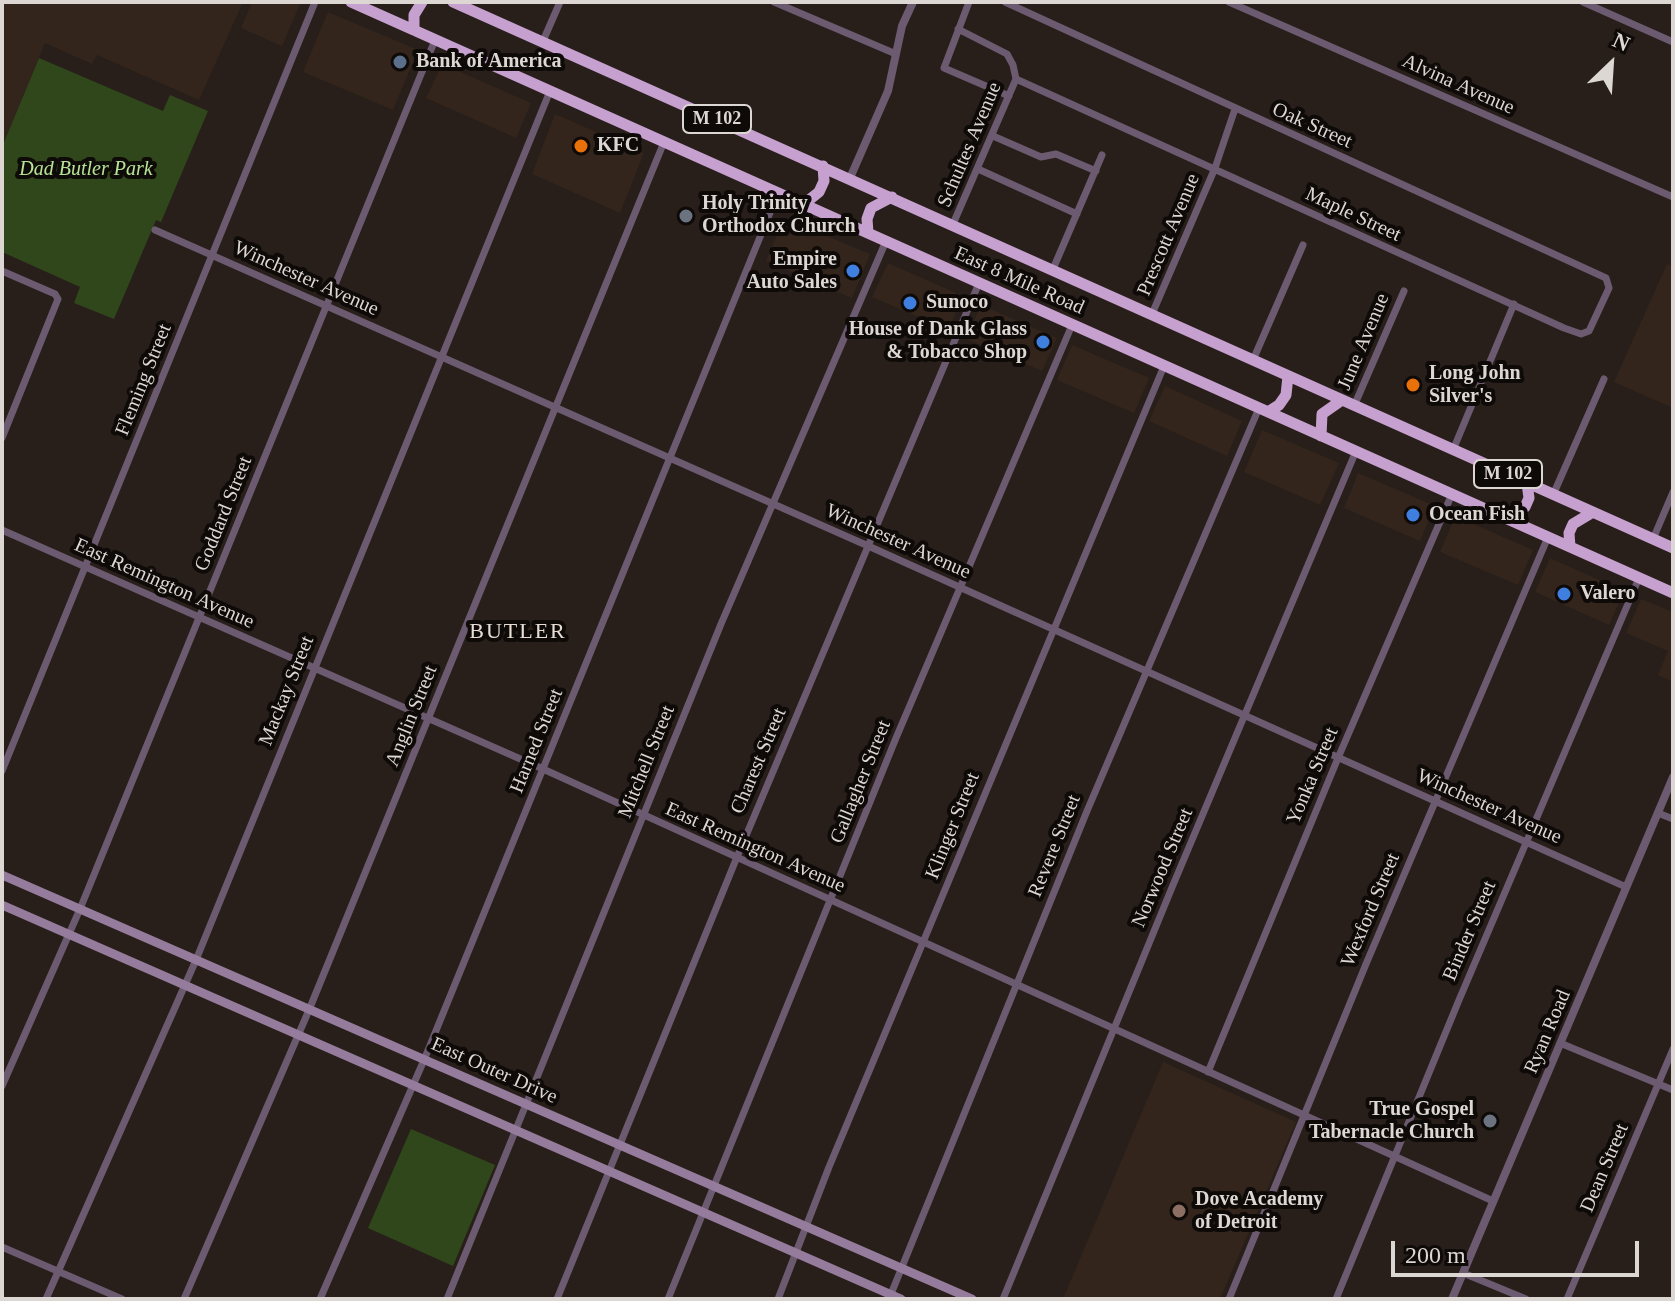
<!DOCTYPE html>
<style>
body{margin:0}
#map{position:relative;width:1675px;height:1301px;overflow:hidden;background:#281f1a;font-family:"Times New Roman",serif}
canvas{display:block}
.frame{position:absolute;inset:0;border:4px solid #ddd7d4;pointer-events:none}
.north{position:absolute;left:1571px;top:24px;width:80px;height:80px;-webkit-text-stroke:6px #0e0a08;paint-order:stroke;rotate:25deg;font-size:22px;font-weight:700;line-height:32px;text-align:center;color:#ddd7d4}
.north::after{content:'';display:block;margin:auto;width:28px;height:36px;background:#ddd7d4;clip-path:polygon(50% 0,100% 100%,50% 72%,0 100%)}
.scale{position:absolute;left:1391px;top:1241px;width:248px;height:36px;box-sizing:border-box;border:4px solid #ddd7d4;border-top:0;padding-left:10px;font-size:24px;line-height:28px;white-space:nowrap;color:#ddd7d4;-webkit-text-stroke:6px #0e0a08;paint-order:stroke}
</style>
<div id="map">
<canvas width="1675" height="1301"></canvas>
<div class="frame"></div>
<div class="north">N</div>
<div class="scale">200 m</div>
</div>
<script>
const ctx = document.querySelector('canvas').getContext('2d');
ctx.lineJoin = 'round';
function fill(path, color) {
  ctx.fillStyle = color;
  ctx.fill(path, 'evenodd');
}
function poly(rows) {
  const path = new Path2D();
  for (const r of rows) {
    path.moveTo(r[0], r[1]);
    for (let i = 2; i < r.length; i += 2) path.lineTo(r[i], r[i + 1]);
  }
  return path;
}
function trace(path, color, width, dash) {
  ctx.strokeStyle = color;
  ctx.lineWidth = width;
  ctx.lineCap = dash ? 'butt' : 'round';
  ctx.setLineDash(dash || []);
  ctx.stroke(path);
}
function label(font, color, halo, rows, align = 'center') {
  ctx.font = font + ' "Times New Roman",serif';
  ctx.lineWidth = 8;
  ctx.setLineDash([]);
  ctx.textBaseline = 'middle';
  ctx.strokeStyle = halo;
  ctx.fillStyle = color;
  for (const [text, x, y, turn = 0] of rows) {
    ctx.save();
    ctx.translate(x, y);
    ctx.rotate((+turn || 0) * Math.PI / 180);
    ctx.textAlign = isNaN(turn) ? turn : align;
    if (halo) ctx.strokeText(text, 0, 0);
    ctx.fillText(text, 0, 0);
    ctx.restore();
  }
}
fill(poly([
 [2,2,243,2,199,100,97,55,92,64,45,43,2,147],
 [252,2,301,2,282,46,241,28],
 [328,12,418,50,393,110,303,72],
 [442,64,531,103,516,138,426,98],
 [555,114,644,153,620,213,532,174],
 [784,218,870,254,852,298,766,261],
 [888,263,963,296,948,330,872,297],
 [1667,264,1673,266,1673,408,1614,382],
 [981,305,1057,338,1042,371,966,339],
 [1072,345,1149,378,1134,413,1057,380],
 [1165,386,1242,421,1227,456,1149,421],
 [1262,430,1339,463,1320,505,1244,472],
 [1358,473,1435,506,1420,541,1344,508],
 [1455,516,1533,550,1518,585,1440,552],
 [1550,558,1624,591,1609,625,1535,592],
 [1641,599,1673,612,1673,682,1658,675,1668,651,1626,633],
 [1163,1062,1296,1122,1220,1299,1063,1299]
]), '#33251c');
fill(poly([
 [39,58,163,111,170,95,208,111,161,222,156,220,114,319,74,303,80,287,2,252,2,147],
 [411,1129,495,1165,453,1266,368,1228]
]), '#30471b');
trace(poly([
 [774,2,896,54],
 [969,2,944,68,1009,96],
 [1229,2,1673,197],
 [1583,2,1673,42],
 [958,29,1007,54,1013,65,1016,79,1564,328,1581,334,1589,331,1609,288,1606,278,1005,2],
 [543,41,560,2],
 [993,136,1041,157,1056,154,1096,171],
 [978,169,1077,214],
 [953,224,1016,79],
 [155,230,866,545,1626,887],
 [1053,269,1102,155],
 [2,271,55,294,58,299,2,438],
 [1152,314,1215,168,1235,109],
 [1253,360,1303,245],
 [1354,406,1404,291],
 [1453,450,1514,304],
 [1553,495,1604,379],
 [2,530,543,769,1493,1201],
 [1653,539,1673,492],
 [2,771,315,2],
 [1658,813,1673,819],
 [1560,1043,1673,1090],
 [1208,1072,1338,758,1452,494],
 [2,1086,80,909,435,40],
 [2,1247,122,1299],
 [1463,1273,1526,1299],
 [46,1299,196,960,550,91],
 [184,1299,309,1010,664,142],
 [320,1299,424,1060,778,193],
 [447,1299,721,624,886,241],
 [557,1299,737,857,979,283],
 [668,1299,896,738,1072,325],
 [778,1299,829,1167,1164,366],
 [889,1299,1087,811,1259,408],
 [1003,1299,1173,885,1356,451],
 [1229,1299,1366,964,1548,537],
 [1336,1299,1459,1000,1639,578],
 [1567,1299,1673,1049]
]), '#6c5b70', 7);
trace(poly([
 [850,178,888,91,902,26,913,2],
 [1452,1299,1673,777]
]), '#6c5b70', 8);
trace(poly([
 [2,875,972,1299],
 [2,905,901,1299]
]), '#967c9c', 9);
trace(poly([
 [351,2,1673,593],
 [453,2,1673,548],
 [414,30,414,15,422,2],
 [800,203,809,200,819,192,824,181,823,166],
 [868,233,867,219,871,208,892,197],
 [1268,412,1279,405,1286,395,1288,376],
 [1321,436,1322,414,1342,400],
 [1507,518,1525,507,1529,498,1527,483],
 [1570,547,1569,533,1573,524,1593,512]
]), '#c6a0cf', 11);
for (const [x, y, r, color] of [
 [400,62,8,"#5c6f8a"],
 [581,146,8,"#e8710a"],
 [686,216,8,"#6b7280"],
 [853,271,8,"#3f7fe0"],
 [910,303,8,"#3f7fe0"],
 [1043,342,8,"#3f7fe0"],
 [1413,385,8,"#e8710a"],
 [1413,515,8,"#3f7fe0"],
 [1564,594,8,"#3f7fe0"],
 [1490,1121,8,"#6b7280"],
 [1179,1211,8,"#8d6e63"]
]) {
  const dot = new Path2D();
  dot.arc(x, y, r, 0, 2 * Math.PI);
  ctx.fillStyle = color;
  ctx.fill(dot);
  trace(dot, '#0e0a08', 3);
}
for (const [x, y, w] of [
 [717,119,68],
 [1508,474,68]
]) {
  const box = new Path2D();
  box.roundRect(x - w / 2, y - 14, w, 28, 6);
  ctx.fillStyle = '#0e0a08';
  ctx.fill(box);
  trace(box, '#ddd7d4', 2);
}
label('bold 18px', '#ddd7d4', null, [
 ["M 102",717,119],
 ["M 102",1508,474]
]);
label('bold 20px', '#ddd7d4', '#0e0a08', [
 ["Bank of America",416,62],
 ["KFC",597,146],
 ["Holy Trinity",702,204],
 ["Orthodox Church",702,227],
 ["Empire",837,260,"right"],
 ["Auto Sales",837,283,"right"],
 ["Sunoco",926,303],
 ["House of Dank Glass",1027,330,"right"],
 ["& Tobacco Shop",1027,353,"right"],
 ["Long John",1429,374],
 ["Silver's",1429,397],
 ["Ocean Fish",1429,515],
 ["Valero",1580,594],
 ["True Gospel",1474,1110,"right"],
 ["Tabernacle Church",1474,1133,"right"],
 ["Dove Academy",1195,1200],
 ["of Detroit",1195,1223]
], 'left');
label('20px', '#ddd7d4', '#0e0a08', [
 ["Alvina Avenue",1458,85,24],
 ["Oak Street",1312,126,24],
 ["Schultes Avenue",970,145,-67],
 ["Maple Street",1353,215,25],
 ["Prescott Avenue",1169,235,-67],
 ["Winchester Avenue",306,279,24],
 ["East 8 Mile Road",1019,281,24],
 ["June Avenue",1364,342,-67],
 ["Fleming Street",144,380,-68],
 ["Goddard Street",224,514,-68],
 ["Winchester Avenue",898,542,24],
 ["East Remington Avenue",164,584,24],
 ["Mackay Street",287,691,-68],
 ["Anglin Street",412,716,-68],
 ["Harned Street",537,741,-68],
 ["Charest Street",759,761,-67],
 ["Mitchell Street",647,762,-68],
 ["Yonka Street",1313,776,-67],
 ["Gallagher Street",861,782,-68],
 ["Winchester Avenue",1489,807,24],
 ["Klinger Street",953,826,-68],
 ["Revere Street",1055,846,-68],
 ["East Remington Avenue",755,848,24],
 ["Norwood Street",1163,868,-67],
 ["Wexford Street",1371,910,-67],
 ["Binder Street",1470,931,-67],
 ["Ryan Road",1548,1032,-67],
 ["East Outer Drive",494,1071,24],
 ["Dean Street",1605,1168,-67]
]);
label('italic 20px', '#b7e394', '#0e0a08', [
 ["Dad Butler Park",86,170]
]);
ctx.letterSpacing = '2px';
label('22px', '#e8dcd5', '#0e0a08', [
 ["BUTLER",518,632]
]);
ctx.letterSpacing = '0px';
</script>
